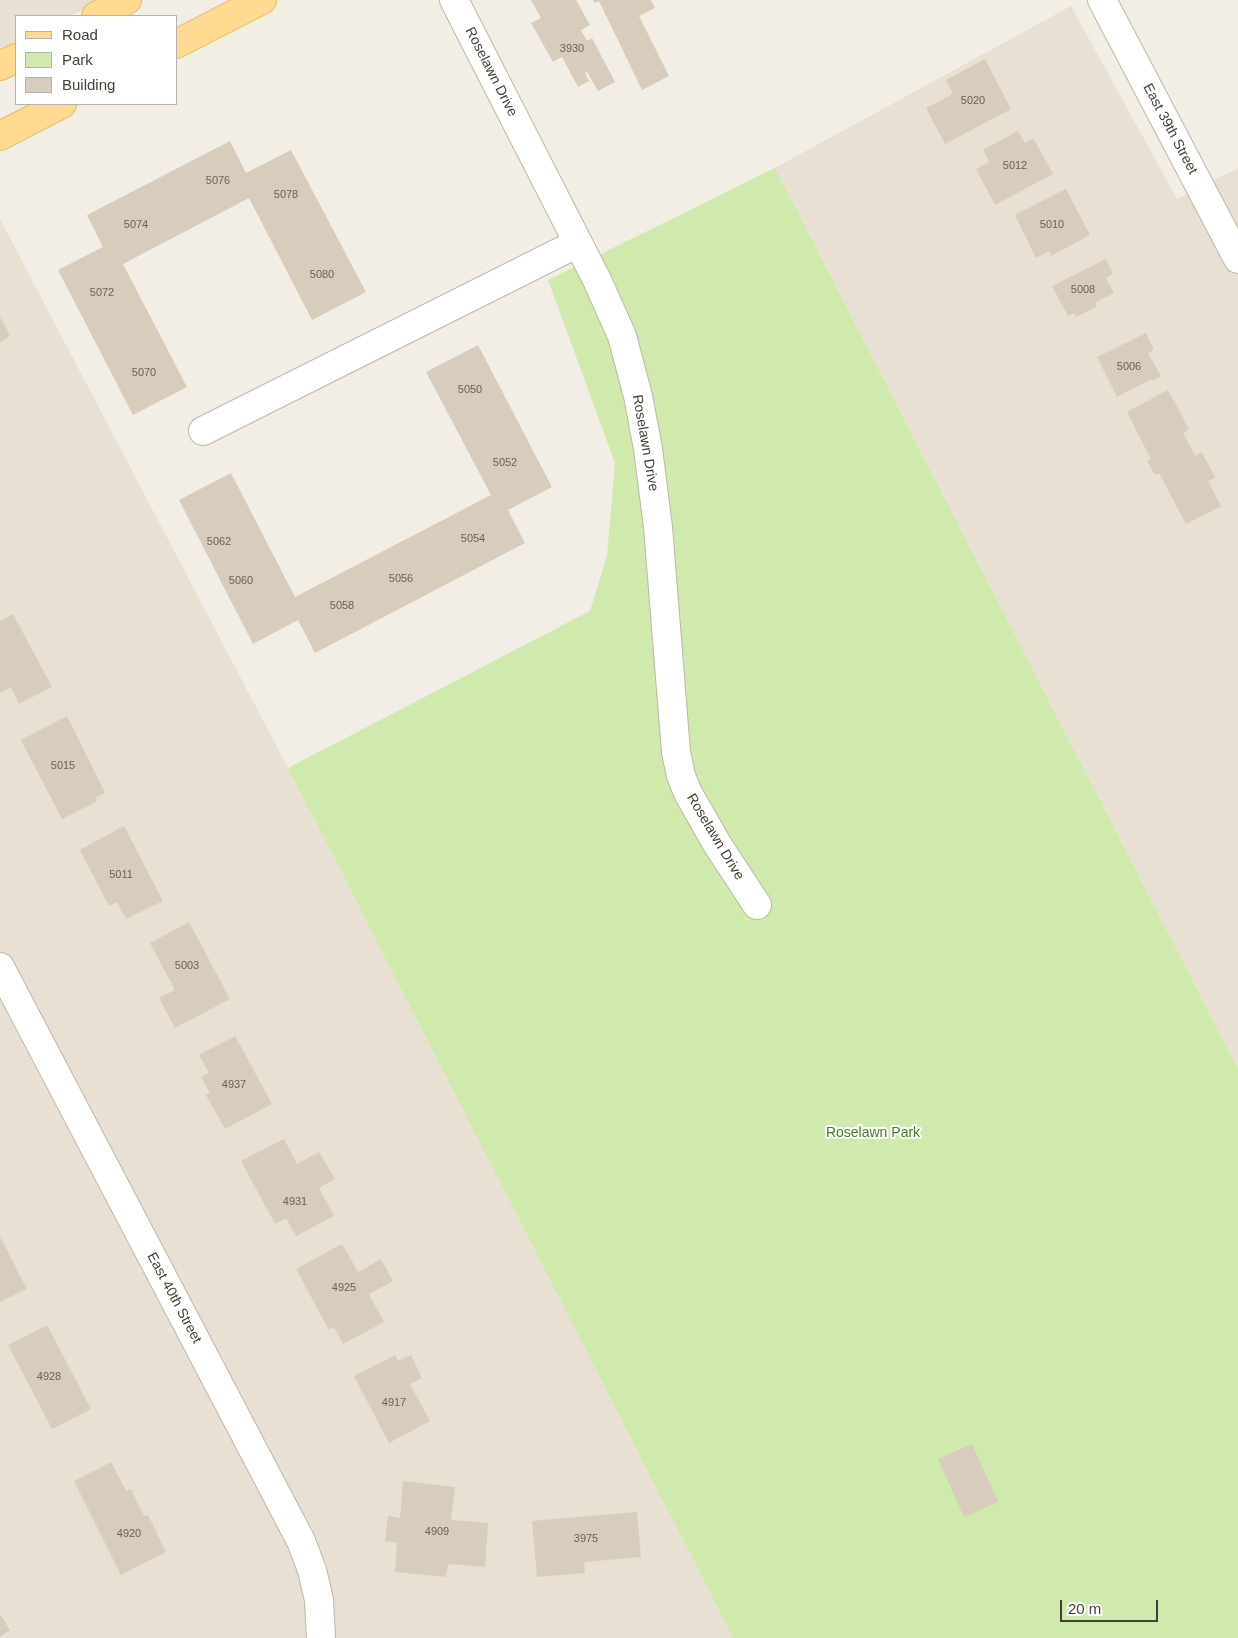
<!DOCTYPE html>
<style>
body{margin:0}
#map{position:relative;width:1238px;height:1638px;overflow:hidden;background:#f3eee5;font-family:Helvetica,sans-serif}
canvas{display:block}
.legend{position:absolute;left:15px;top:15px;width:162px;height:90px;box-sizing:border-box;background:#fff;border:1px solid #b5b2ae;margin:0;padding:6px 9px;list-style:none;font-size:15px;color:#463e34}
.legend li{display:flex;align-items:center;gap:10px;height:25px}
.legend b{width:25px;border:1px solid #b5b2ae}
.scale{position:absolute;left:1060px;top:1600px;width:98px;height:22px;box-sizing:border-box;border:2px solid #463e34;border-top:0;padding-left:6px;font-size:15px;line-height:18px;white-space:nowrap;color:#463e34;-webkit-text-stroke:4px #fff;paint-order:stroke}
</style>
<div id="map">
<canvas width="1238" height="1638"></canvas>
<ul class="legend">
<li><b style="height:6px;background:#ffdb92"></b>Road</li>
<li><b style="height:14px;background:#d0e9ac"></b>Park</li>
<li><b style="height:14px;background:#d8ccbd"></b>Building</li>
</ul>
<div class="scale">20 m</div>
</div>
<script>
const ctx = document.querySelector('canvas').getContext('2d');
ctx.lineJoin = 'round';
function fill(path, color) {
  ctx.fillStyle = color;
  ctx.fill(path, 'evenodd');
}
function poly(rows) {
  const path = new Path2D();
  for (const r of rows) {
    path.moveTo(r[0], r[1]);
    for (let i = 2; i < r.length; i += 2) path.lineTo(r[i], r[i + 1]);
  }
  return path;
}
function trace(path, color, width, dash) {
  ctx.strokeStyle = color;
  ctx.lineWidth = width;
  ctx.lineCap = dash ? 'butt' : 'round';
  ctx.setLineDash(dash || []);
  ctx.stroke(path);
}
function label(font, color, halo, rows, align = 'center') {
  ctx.font = font + ' Helvetica,sans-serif';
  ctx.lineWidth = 4;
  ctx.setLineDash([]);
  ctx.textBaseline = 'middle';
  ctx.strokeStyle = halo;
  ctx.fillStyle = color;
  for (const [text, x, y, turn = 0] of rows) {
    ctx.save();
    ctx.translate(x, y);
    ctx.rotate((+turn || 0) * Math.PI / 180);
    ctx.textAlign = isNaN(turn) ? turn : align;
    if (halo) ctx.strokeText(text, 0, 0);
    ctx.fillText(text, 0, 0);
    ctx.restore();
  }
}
fill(poly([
 [0,0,102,0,70,16,16,16,16,44,0,52],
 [1071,6,1177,199,1238,168,1238,1069,775,168],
 [0,219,288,768,733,1638,0,1638]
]), '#e7e0d3');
fill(poly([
 [775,168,1238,1069,1238,1638,733,1638,288,768,590,611,607,556,615,463,548,280]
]), '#d0e9ac');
fill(poly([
 [531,0,576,0,590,25,581,30,587,41,592,38,615,82,598,91,587,72,585,73,589,81,578,87,562,57,553,62,531,23,541,18],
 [593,0,651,0,655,8,639,16,669,76,642,90,599,1,595,3],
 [985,59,1011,109,945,144,926,108,953,94,946,80],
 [1018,131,1025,143,1033,138,1053,174,995,205,976,169,989,162,983,150],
 [230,141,246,173,291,150,366,292,312,320,249,198,123,264,187,387,133,415,58,270,103,247,87,215],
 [1066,189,1090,235,1051,256,1049,251,1036,258,1015,215],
 [1106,259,1113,274,1106,278,1114,293,1095,303,1097,307,1076,317,1074,313,1068,316,1052,286],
 [0,317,10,336,0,342],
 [1146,333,1154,350,1148,353,1161,376,1153,381,1152,379,1117,397,1097,357],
 [478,345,552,487,508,510,525,543,315,653,298,620,253,644,179,500,231,473,295,597,491,495,426,372],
 [1168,390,1189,429,1183,433,1195,456,1202,452,1215,478,1208,481,1221,506,1186,524,1159,473,1155,475,1147,461,1151,459,1127,412],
 [13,614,52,687,19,704,11,687,0,693,0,621],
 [67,716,105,793,95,798,97,801,62,819,21,740],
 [124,826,163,901,126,919,117,902,109,906,80,850],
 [189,922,230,999,175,1028,159,998,175,990,150,943],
 [235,1036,272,1104,225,1129,206,1095,210,1093,201,1077,209,1073,199,1055],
 [284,1139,297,1164,319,1152,335,1179,319,1188,334,1216,296,1236,286,1218,275,1224,241,1161],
 [0,1237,27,1289,0,1302],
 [342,1244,358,1272,381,1259,393,1281,369,1294,384,1322,343,1344,334,1327,329,1330,296,1269],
 [47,1325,91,1409,52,1429,8,1345],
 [395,1355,398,1361,411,1355,422,1378,410,1384,430,1421,389,1443,354,1376],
 [972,1444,998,1502,964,1517,938,1459],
 [111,1462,126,1491,131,1489,144,1516,148,1515,166,1552,121,1575,74,1481],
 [403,1481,455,1487,451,1520,488,1523,485,1567,448,1564,446,1577,395,1572,397,1543,385,1541,388,1516,400,1518],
 [637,1512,641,1557,584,1562,585,1573,537,1577,532,1521],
 [0,1614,10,1630,0,1637]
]), '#d8ccbd');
const minor = poly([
 [454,0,597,280,622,336,638,396,648,449,658,527,676,752,681,776,688,793,717,844,757,905],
 [1102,0,1238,259],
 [203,431,578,243],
 [0,967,301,1541,312,1570,319,1600,321,1638]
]);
const major = poly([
 [96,16,127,0],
 [176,44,262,0],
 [0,66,16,58],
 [0,136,62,104]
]);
trace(minor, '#bfb6a7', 30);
trace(major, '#e7b85f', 30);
trace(minor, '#fff', 28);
trace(major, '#ffdb92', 28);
label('11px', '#6a6256', null, [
 ["3930",572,49],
 ["5020",973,101],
 ["5012",1015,166],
 ["5076",218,181],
 ["5078",286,195],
 ["5074",136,225],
 ["5010",1052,225],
 ["5080",322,275],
 ["5008",1083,290],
 ["5072",102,293],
 ["5006",1129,367],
 ["5070",144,373],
 ["5050",470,390],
 ["5052",505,463],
 ["5054",473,539],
 ["5062",219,542],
 ["5056",401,579],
 ["5060",241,581],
 ["5058",342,606],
 ["5015",63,766],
 ["5011",121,875],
 ["5003",187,966],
 ["4937",234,1085],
 ["4931",295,1202],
 ["4925",344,1288],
 ["4928",49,1377],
 ["4917",394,1403],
 ["4909",437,1532],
 ["4920",129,1534],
 ["3975",586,1539]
]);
label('14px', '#463e34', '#fff', [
 ["Roselawn Drive",491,72,63],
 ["East 39th Street",1170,129,62],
 ["Roselawn Drive",645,443,80],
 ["Roselawn Drive",715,837,59],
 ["East 40th Street",174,1298,62]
]);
label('14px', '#497926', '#fff', [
 ["Roselawn Park",873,1133]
]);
</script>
